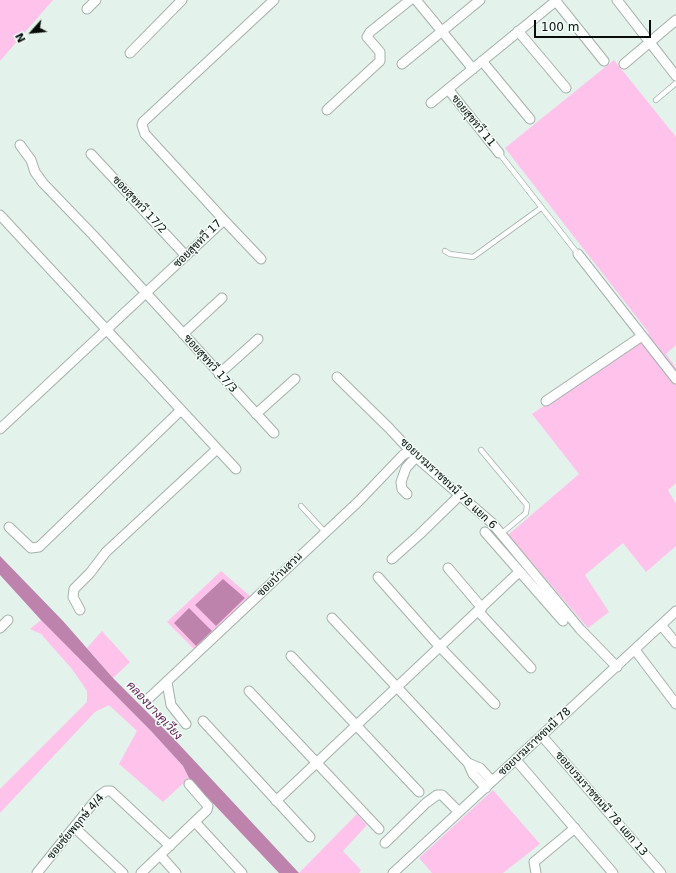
<!DOCTYPE html>
<meta charset="utf-8">
<style>
body{margin:0}
#map{position:relative;width:676px;height:873px;overflow:hidden;background:#e4f2ec;font-family:"DejaVu Sans",sans-serif}
canvas{display:block}
.north{position:absolute;left:12px;top:12px;width:40px;height:40px;-webkit-text-stroke:3px #f4fffa;paint-order:stroke;rotate:243deg;font-size:11px;font-weight:700;line-height:16px;text-align:center;color:#080d0b}
.north::after{content:'';display:block;margin:auto;width:14px;height:18px;background:#080d0b;clip-path:polygon(50% 0,100% 100%,50% 72%,0 100%)}
.scale{position:absolute;left:534px;top:20px;width:117px;height:18px;box-sizing:border-box;border:2px solid #080d0b;border-top:0;padding-left:5px;font-size:12px;line-height:14px;white-space:nowrap;color:#080d0b;-webkit-text-stroke:3px #f4fffa;paint-order:stroke}
</style>
<div id="map">
<canvas width="676" height="873"></canvas>
<div class="north">N</div>
<div class="scale">100 m</div>
</div>
<script>
const ctx = document.querySelector('canvas').getContext('2d');
ctx.lineJoin = 'round';
function fill(path, color) {
  ctx.fillStyle = color;
  ctx.fill(path, 'evenodd');
}
function poly(rows) {
  const path = new Path2D();
  for (const r of rows) {
    path.moveTo(r[0], r[1]);
    for (let i = 2; i < r.length; i += 2) path.lineTo(r[i], r[i + 1]);
  }
  return path;
}
function trace(path, color, width, dash) {
  ctx.strokeStyle = color;
  ctx.lineWidth = width;
  ctx.lineCap = dash ? 'butt' : 'round';
  ctx.setLineDash(dash || []);
  ctx.stroke(path);
}
function label(font, color, halo, rows, align = 'center') {
  ctx.font = font + ' "DejaVu Sans",Sarabun,sans-serif';
  ctx.lineWidth = 3;
  ctx.setLineDash([]);
  ctx.textBaseline = 'middle';
  ctx.strokeStyle = halo;
  ctx.fillStyle = color;
  for (const [text, x, y, turn = 0] of rows) {
    ctx.save();
    ctx.translate(x, y);
    ctx.rotate((+turn || 0) * Math.PI / 180);
    ctx.textAlign = isNaN(turn) ? turn : align;
    if (halo) ctx.strokeText(text, 0, 0);
    ctx.fillText(text, 0, 0);
    ctx.restore();
  }
}
fill(poly([
 [0,0,53,0,0,61],
 [614,60,676,137,676,345,666,354,676,368,676,483,668,490,676,504,676,546,646,572,623,543,585,575,609,612,588,628,508,535,579,474,532,414,649,333,505,148],
 [221,571,257,602,201,656,167,622],
 [41,620,151,731,183,766,189,778,163,802,119,764,137,731,109,705,95,712,0,813,0,789,87,702,87,691,72,669,41,634,30,629],
 [102,631,130,662,113,678,87,648],
 [493,790,540,844,503,873,432,873,419,858],
 [357,814,367,825,343,851,361,870,359,873,299,873]
]), '#ffc2eb');
fill(poly([
 [0,556,63,621,113,678,175,740,299,873,279,873,189,778,183,766,151,731,41,620,0,575],
 [223,579,245,598,216,626,195,605],
 [189,608,212,631,196,646,174,623]
]), '#be83ac');
const service = poly([
 [656,100,676,83],
 [499,153,578,254],
 [445,251,450,254,473,257,541,208],
 [481,450,527,505,526,513,501,534],
 [301,506,325,532]
]);
const minor = poly([
 [416,0,473,69],
 [555,0,604,61],
 [617,0,676,76],
 [87,9,96,0],
 [518,31,566,88],
 [130,53,182,0],
 [482,61,530,119],
 [402,64,480,0],
 [624,64,676,20],
 [448,89,499,153],
 [431,103,557,0],
 [327,110,380,61,380,52,367,37,370,32,410,0],
 [20,145,31,160,35,172,43,183,93,235,274,433],
 [91,154,186,256],
 [0,215,236,469],
 [224,220,261,259],
 [578,254,676,379],
 [183,334,222,298],
 [219,374,258,339],
 [337,377,389,428,416,457,492,523,580,629,617,667],
 [546,401,642,336],
 [256,414,295,379],
 [0,429,224,220,145,134,142,125,143,122,274,0],
 [407,494,402,489,401,482,406,468,416,457],
 [9,527,31,548,39,547,181,410],
 [485,532,563,621],
 [392,559,420,534,460,495],
 [448,568,482,608],
 [378,577,440,647,495,704],
 [80,610,73,597,74,589,90,573,106,552,216,450],
 [478,611,531,668],
 [332,618,468,763,473,774,486,788],
 [661,625,676,643],
 [0,628,8,620],
 [635,650,676,704],
 [291,656,419,792],
 [167,682,171,705,186,724],
 [249,691,379,829],
 [148,699,359,501,403,455,410,451],
 [203,721,310,837],
 [542,736,661,873],
 [516,760,613,873],
 [468,763,480,768,492,781],
 [276,801,519,572],
 [195,822,242,873],
 [75,828,123,873],
 [385,843,426,803,437,795,442,795,459,812],
 [160,855,176,873],
 [37,873,99,796,106,791,111,791,170,846],
 [141,873,207,810,208,806,189,784],
 [393,873,676,611],
 [536,873,534,862,575,828]
]);
trace(service, '#a4b1ab', 6);
trace(minor, '#a4b1ab', 11);
trace(service, '#fff', 4.5);
trace(minor, '#fff', 9);
label('11px', '#080d0b', '#f4fffa', [
 ["ซอยสุขทวี 11",473,121,51],
 ["ซอยสุขทวี 17/2",139,205,47],
 ["ซอยสุขทวี 17",198,244,-45],
 ["ซอยสุขทวี 17/3",210,364,48],
 ["ซอยบรมราชชนนี 78 แยก 6",448,484,43],
 ["ซอยบ้านสวน",280,575,-44],
 ["ซอยบรมราชชนนี 78",535,742,-43],
 ["ซอยบรมราชชนนี 78 แยก 13",601,804,49],
 ["ซอยชัยพฤกษ์ 4/4",76,827,-50]
]);
label('italic 12px', '#641d53', '#f4fffa', [
 ["คลองบางคูเวียง",154,711,47]
]);
</script>
